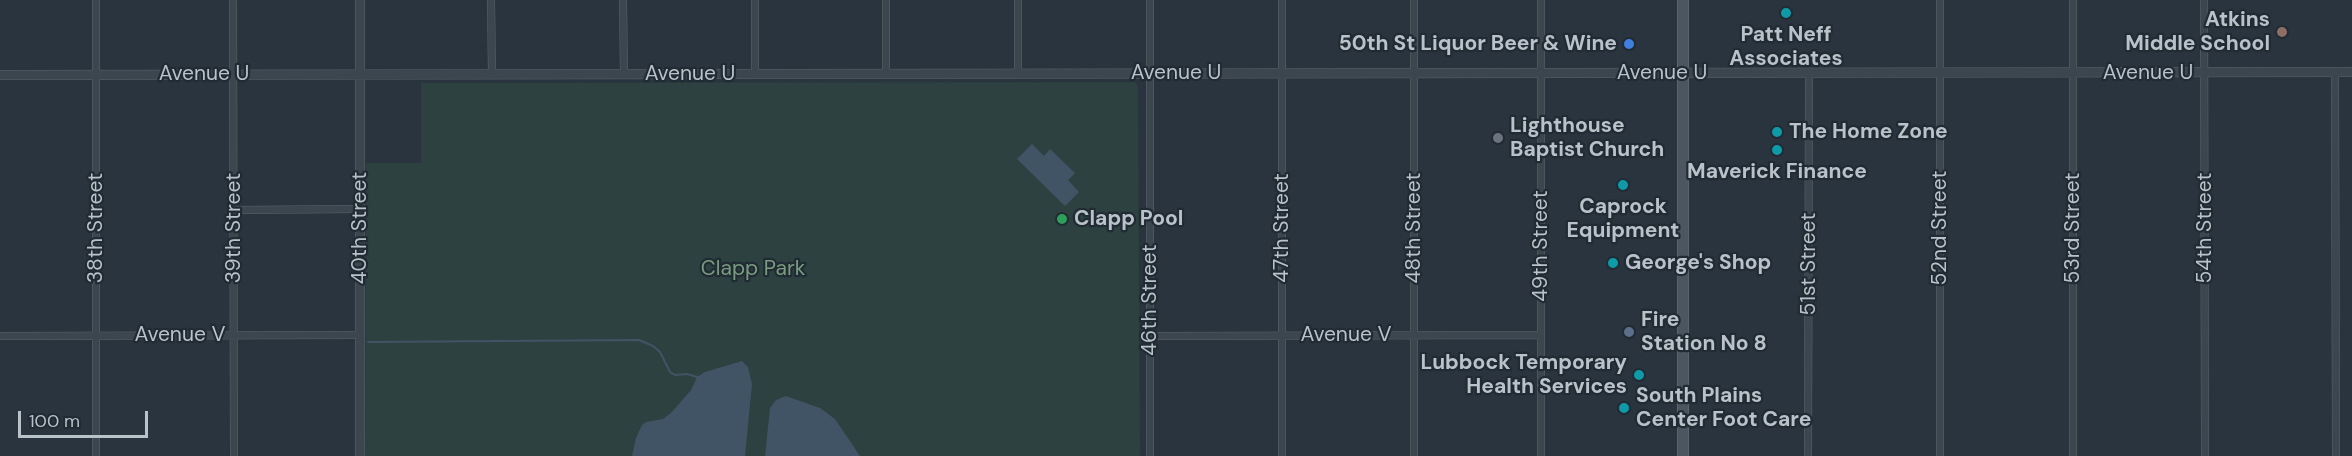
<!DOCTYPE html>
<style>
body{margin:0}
#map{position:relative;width:2352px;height:456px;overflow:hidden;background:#29343e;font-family:"DM Sans",sans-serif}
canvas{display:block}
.scale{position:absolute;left:18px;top:411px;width:130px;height:27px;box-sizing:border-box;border:3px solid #b9c1c9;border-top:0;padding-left:8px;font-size:18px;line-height:21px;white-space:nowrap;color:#b9c1c9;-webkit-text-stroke:4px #212b34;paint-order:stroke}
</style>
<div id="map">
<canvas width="2352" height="456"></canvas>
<div class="scale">100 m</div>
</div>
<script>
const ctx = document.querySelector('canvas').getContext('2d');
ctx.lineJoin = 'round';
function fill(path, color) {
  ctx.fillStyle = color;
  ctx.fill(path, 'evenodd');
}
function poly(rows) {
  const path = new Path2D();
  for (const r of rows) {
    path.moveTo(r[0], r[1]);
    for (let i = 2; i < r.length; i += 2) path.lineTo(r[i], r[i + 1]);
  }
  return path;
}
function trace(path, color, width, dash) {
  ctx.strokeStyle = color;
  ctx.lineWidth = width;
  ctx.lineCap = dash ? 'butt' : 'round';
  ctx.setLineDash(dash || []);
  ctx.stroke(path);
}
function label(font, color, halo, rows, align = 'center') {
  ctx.font = font + ' "DM Sans",sans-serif';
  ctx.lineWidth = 4.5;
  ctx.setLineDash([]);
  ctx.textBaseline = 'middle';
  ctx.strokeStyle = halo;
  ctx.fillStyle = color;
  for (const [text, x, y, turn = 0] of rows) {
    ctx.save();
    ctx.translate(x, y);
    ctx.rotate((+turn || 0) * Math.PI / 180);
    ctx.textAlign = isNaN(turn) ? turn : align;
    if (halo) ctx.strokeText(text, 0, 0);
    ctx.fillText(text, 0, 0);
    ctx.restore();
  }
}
fill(poly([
 [1135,82,1138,86,1140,456,365,456,366,163,421,163,421,83]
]), '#2c4140');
fill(poly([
 [1032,144,1044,156,1050,149,1075,173,1068,180,1079,192,1065,206,1017,159],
 [742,361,748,367,752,384,745,456,632,456,636,438,642,425,646,422,663,419,672,412,691,390,697,377,705,372],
 [786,396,820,408,835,419,860,456,765,456,770,408,776,400]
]), '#405465');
trace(poly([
 [368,342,639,340,653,346,660,352,670,372,675,375,687,374,697,377]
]), '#405465', 2);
const minor = poly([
 [96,0,96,456],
 [233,0,234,456],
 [491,0,492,74],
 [623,0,624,74],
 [755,0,755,74],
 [886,0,886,74],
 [1150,0,1150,456],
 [1282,0,1282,456],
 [1414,0,1414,456],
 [1541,0,1541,456],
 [1940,0,1940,456],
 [2073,0,2073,456],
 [2204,0,2205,456],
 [2335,72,2336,456],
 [1018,74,1018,0],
 [234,210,360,209],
 [0,336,360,335],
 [1150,336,1541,335],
 [1808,456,1809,73]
]);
const tertiary = poly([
 [360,0,360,456],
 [0,75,2352,72]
]);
const secondary = poly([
 [1683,0,1683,456]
]);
trace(minor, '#5a646c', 8);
trace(tertiary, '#5a646c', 10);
trace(secondary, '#5a646c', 12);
trace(minor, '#3c464e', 7);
trace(tertiary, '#3c464e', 9);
trace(secondary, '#4b5661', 10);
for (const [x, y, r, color] of [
 [1786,13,6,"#0f9aa8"],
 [2282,32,6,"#8d6e63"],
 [1629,44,6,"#3f7fe0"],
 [1777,132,6,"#0f9aa8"],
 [1498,138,6,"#6b7280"],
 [1777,150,6,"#0f9aa8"],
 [1623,185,6,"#0f9aa8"],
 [1062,219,6,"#2e9e5b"],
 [1613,263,6,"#0f9aa8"],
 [1629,332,6,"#5c6f8a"],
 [1639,375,6,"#0f9aa8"],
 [1624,408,6,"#0f9aa8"]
]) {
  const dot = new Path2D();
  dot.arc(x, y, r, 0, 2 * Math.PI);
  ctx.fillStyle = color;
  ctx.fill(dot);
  trace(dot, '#212b34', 2);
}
label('bold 21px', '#b9c1c9', '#212b34', [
 ["Atkins",2270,20,"right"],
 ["Middle School",2270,44,"right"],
 ["Patt Neff",1786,35,"center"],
 ["Associates",1786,59,"center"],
 ["50th St Liquor Beer & Wine",1617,44,"right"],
 ["Lighthouse",1510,126],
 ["Baptist Church",1510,150],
 ["The Home Zone",1789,132],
 ["Maverick Finance",1777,172,"center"],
 ["Caprock",1623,207,"center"],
 ["Equipment",1623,231,"center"],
 ["Clapp Pool",1074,219],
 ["George's Shop",1625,263],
 ["Fire",1641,320],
 ["Station No 8",1641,344],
 ["Lubbock Temporary",1627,363,"right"],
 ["Health Services",1627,387,"right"],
 ["South Plains",1636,396],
 ["Center Foot Care",1636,420]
], 'left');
label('21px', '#b9c1c9', '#212b34', [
 ["Avenue U",1176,73],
 ["Avenue U",1662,73],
 ["Avenue U",2148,73],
 ["Avenue U",204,74],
 ["Avenue U",690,74],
 ["38th Street",96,228,-90],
 ["39th Street",234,228,-90],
 ["40th Street",360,228,-90],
 ["47th Street",1282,228,-90],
 ["48th Street",1414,228,-90],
 ["52nd Street",1940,228,-90],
 ["53rd Street",2073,228,-90],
 ["54th Street",2205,228,-90],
 ["49th Street",1541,246,-90],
 ["51st Street",1809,264,-90],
 ["46th Street",1150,300,-90],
 ["Avenue V",180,335],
 ["Avenue V",1346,335]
]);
label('21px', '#7a9c7e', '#212b34', [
 ["Clapp Park",753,269]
]);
</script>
